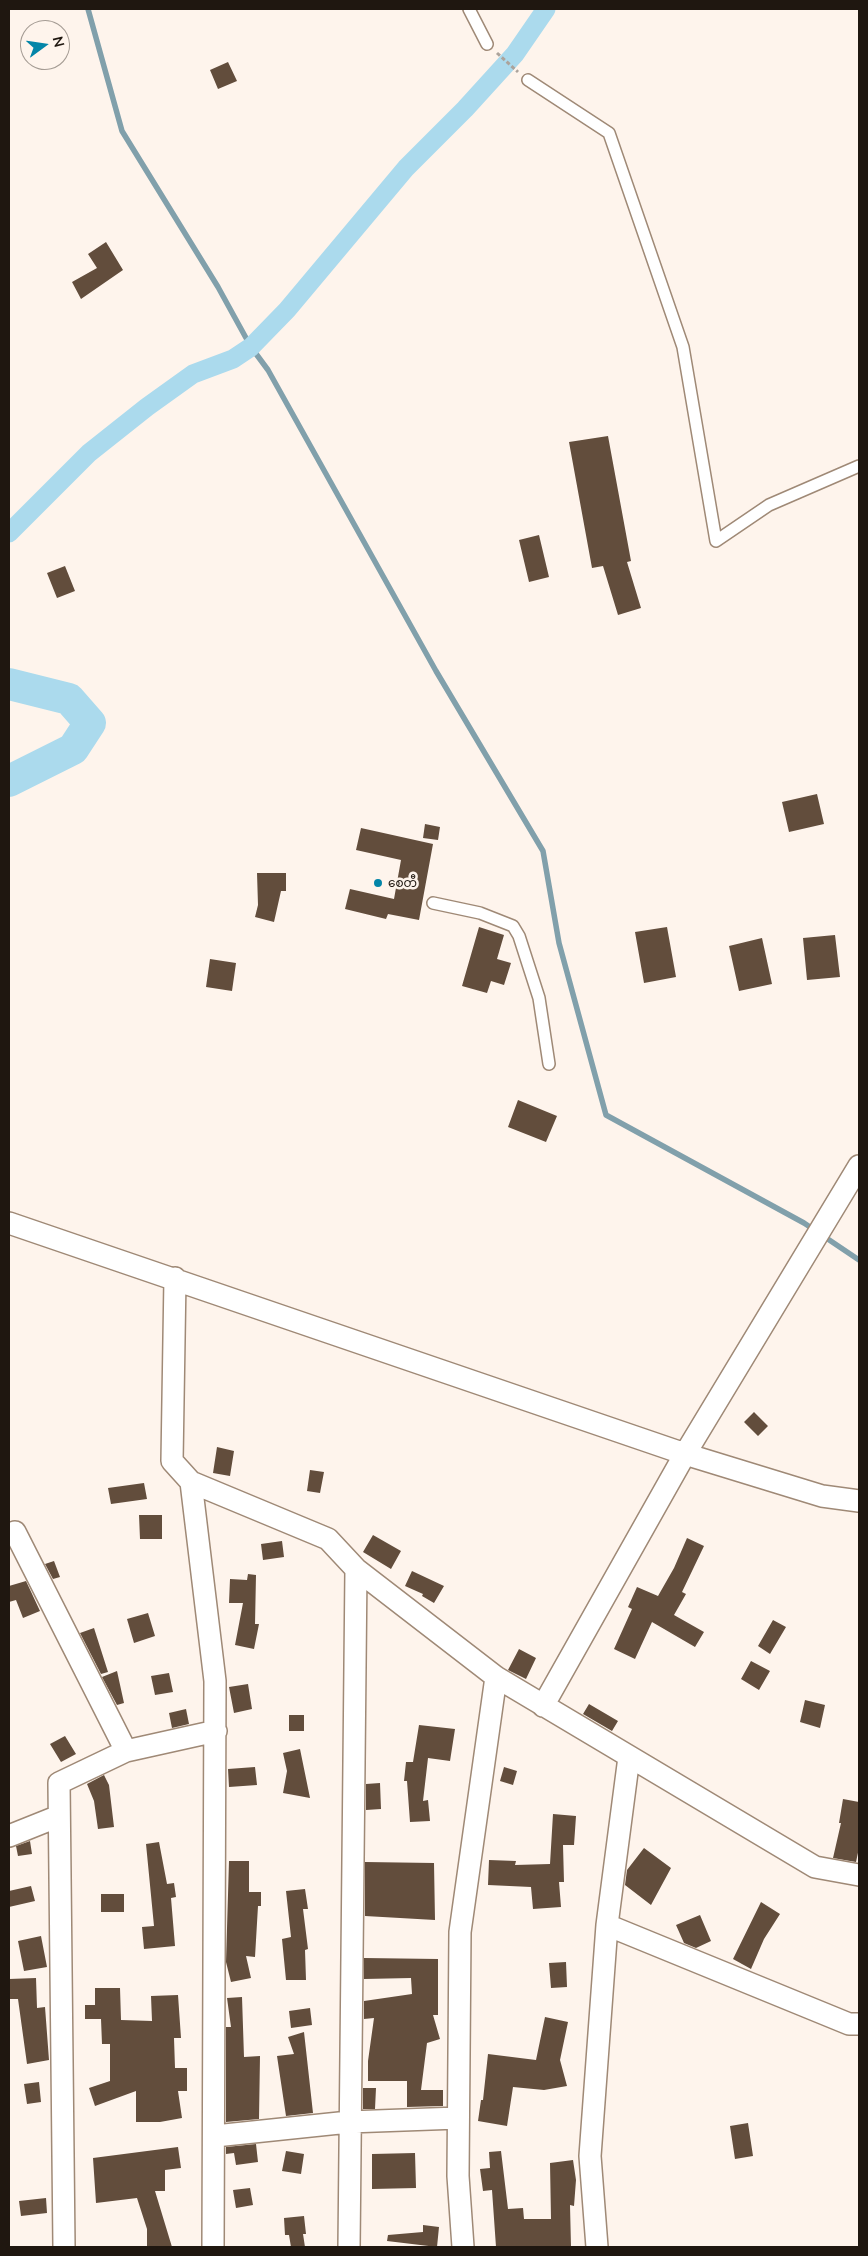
<!DOCTYPE html>
<meta charset="utf-8">
<style>
body{margin:0}
#map{position:relative;width:868px;height:2256px;overflow:hidden;background:#fef4ec;font-family:Mulish,sans-serif}
canvas{display:block}
.frame{position:absolute;inset:0;border:10px solid #1f1710;pointer-events:none}
.north{position:absolute;left:20px;top:20px;width:50px;height:50px;box-sizing:border-box;background:#fef4ec;border:1px solid #a59c94;border-radius:50%;rotate:76deg;font-size:14px;font-weight:700;line-height:20px;text-align:center;color:#1f1710}
.north::after{content:'';display:block;margin:auto;width:18px;height:22px;background:#0385a8;clip-path:polygon(50% 0,100% 100%,50% 72%,0 100%)}
</style>
<div id="map">
<canvas width="868" height="2256"></canvas>
<div class="frame"></div>
<div class="north">N</div>
</div>
<script>
const ctx = document.querySelector('canvas').getContext('2d');
ctx.lineJoin = 'round';
function poly(rows) {
  const path = new Path2D();
  for (const r of rows) {
    path.moveTo(r[0], r[1]);
    for (let i = 2; i < r.length; i += 2) path.lineTo(r[i], r[i + 1]);
  }
  return path;
}
function trace(path, color, width, dash) {
  ctx.strokeStyle = color;
  ctx.lineWidth = width;
  ctx.lineCap = dash ? 'butt' : 'round';
  ctx.setLineDash(dash || []);
  ctx.stroke(path);
}
function fill(path, color) {
  ctx.fillStyle = color;
  ctx.fill(path, 'evenodd');
}
function label(font, color, halo, rows, align = 'center') {
  ctx.font = font + ' Mulish,"Noto Sans Myanmar",sans-serif';
  ctx.lineWidth = 5;
  ctx.setLineDash([]);
  ctx.textBaseline = 'middle';
  ctx.strokeStyle = halo;
  ctx.fillStyle = color;
  for (const [text, x, y, turn = 0] of rows) {
    ctx.save();
    ctx.translate(x, y);
    ctx.rotate((+turn || 0) * Math.PI / 180);
    ctx.textAlign = isNaN(turn) ? turn : align;
    if (halo) ctx.strokeText(text, 0, 0);
    ctx.fillText(text, 0, 0);
    ctx.restore();
  }
}
trace(poly([
 [88,9,122,131,218,287,251,347,268,370,436,671,543,851,559,943,606,1115,804,1223,859,1260]
]), '#81a0ab', 5.5);
trace(poly([
 [9,533,89,453,147,407,193,374,233,359,251,347,287,310,406,168,465,109,515,54,546,9]
]), '#abdaed', 19);
trace(poly([
 [9,684,69,699,90,723,73,749,9,781]
]), '#abdaed', 32);
fill(poly([
 [228,62,237,81,218,89,210,70],
 [106,242,123,270,81,299,72,282,97,268,88,254],
 [608,436,631,561,627,562,641,608,618,615,603,566,592,568,569,442],
 [539,535,549,577,529,582,519,540],
 [65,566,75,591,57,598,47,573],
 [817,794,824,824,789,832,782,802],
 [425,824,440,827,438,840,423,838],
 [361,828,433,844,419,920,388,914,386,919,345,909,350,889,394,899,401,860,356,850],
 [257,873,286,873,286,891,281,891,274,922,255,917,258,905],
 [479,927,504,935,497,959,511,963,504,985,491,981,487,993,462,986],
 [667,927,676,977,644,983,635,932],
 [835,935,840,977,807,980,803,938],
 [762,938,772,984,739,991,729,946],
 [210,959,236,963,232,991,206,987],
 [518,1100,557,1116,546,1142,508,1127],
 [754,1412,768,1426,758,1436,744,1422],
 [217,1447,234,1451,230,1476,213,1473],
 [310,1470,324,1472,320,1493,307,1491],
 [144,1483,147,1499,111,1504,108,1488],
 [139,1515,162,1515,162,1539,140,1539],
 [373,1535,401,1551,391,1569,363,1552],
 [687,1538,704,1546,682,1592,686,1594,674,1615,704,1632,695,1647,652,1622,635,1659,614,1649,632,1609,628,1607,637,1587,658,1596,674,1568],
 [282,1541,284,1557,263,1560,261,1544],
 [54,1561,60,1577,53,1579,45,1564],
 [412,1571,444,1586,434,1603,422,1596,423,1594,405,1586],
 [248,1574,256,1575,255,1624,259,1624,254,1649,235,1645,243,1603,229,1603,230,1579,247,1580],
 [26,1581,40,1611,23,1618,16,1600,9,1602,9,1586],
 [148,1613,155,1636,134,1643,127,1619],
 [773,1620,786,1627,770,1654,758,1646],
 [94,1628,108,1672,101,1674,80,1633],
 [519,1649,536,1658,526,1679,508,1670],
 [751,1661,770,1671,759,1690,741,1679],
 [117,1671,124,1703,117,1705,102,1677],
 [169,1673,173,1692,155,1695,151,1676],
 [248,1684,252,1709,234,1713,229,1687],
 [805,1700,825,1705,820,1728,800,1722],
 [589,1704,618,1721,612,1731,583,1714],
 [186,1709,189,1724,172,1728,169,1713],
 [289,1715,304,1715,304,1731,289,1731],
 [419,1725,455,1729,450,1761,428,1758,423,1801,428,1800,430,1821,410,1822,407,1781,404,1781,406,1762,413,1762],
 [65,1736,76,1754,61,1762,50,1744],
 [300,1749,310,1798,283,1793,287,1771,283,1753],
 [255,1767,257,1785,229,1787,228,1769],
 [504,1767,517,1771,513,1785,500,1781],
 [104,1775,109,1785,114,1827,98,1829,94,1801,87,1784],
 [380,1783,381,1809,366,1810,366,1784],
 [843,1799,859,1802,859,1848,856,1862,833,1858,841,1823,839,1823],
 [553,1814,576,1816,574,1845,563,1845,564,1882,559,1882,561,1907,533,1909,531,1887,488,1885,489,1860,516,1861,515,1865,550,1864],
 [30,1841,32,1854,18,1856,16,1846],
 [159,1842,167,1884,174,1883,176,1897,171,1898,175,1946,144,1949,142,1927,154,1926,146,1844],
 [644,1848,671,1868,651,1905,625,1885,627,1870],
 [229,1861,249,1861,249,1892,261,1892,261,1906,258,1906,255,1957,246,1956,251,1978,231,1982,226,1962],
 [365,1862,434,1863,435,1920,365,1916],
 [31,1886,35,1901,9,1907,9,1891],
 [305,1889,308,1909,303,1909,308,1949,305,1950,306,1980,286,1980,282,1939,291,1937,286,1891],
 [101,1894,124,1894,124,1912,101,1912],
 [761,1902,780,1914,764,1939,751,1969,733,1959],
 [700,1915,711,1941,696,1948,684,1943,676,1925],
 [41,1936,47,1967,24,1971,18,1941],
 [364,1958,438,1959,438,2015,433,2015,440,2039,427,2043,421,2090,443,2090,443,2106,407,2107,407,2081,368,2081,368,2061,374,2018,364,2019,364,2001,412,1994,411,1978,364,1979],
 [566,1962,567,1987,551,1988,549,1963],
 [36,1978,37,2008,45,2007,49,2060,27,2064,18,1999,10,1999,9,1979],
 [95,1988,120,1988,121,2020,152,2021,151,1996,178,1995,181,2038,174,2038,175,2068,187,2068,187,2091,178,2091,182,2118,160,2122,136,2122,136,2091,95,2106,89,2088,110,2081,110,2044,102,2044,101,2019,85,2019,85,2005,95,2005],
 [242,1997,244,2057,260,2056,259,2119,226,2122,226,2027,231,2027,227,1998],
 [310,2008,312,2025,291,2028,289,2011],
 [545,2017,568,2022,560,2060,567,2086,544,2090,513,2087,507,2126,478,2121,481,2100,483,2100,488,2054,536,2060],
 [304,2032,313,2113,286,2116,277,2056,294,2054,288,2037],
 [39,2082,41,2102,27,2104,24,2084],
 [363,2088,376,2088,375,2109,363,2109],
 [748,2123,753,2156,735,2159,730,2126],
 [256,2144,258,2162,236,2165,234,2153,226,2154,226,2147],
 [178,2147,181,2168,165,2170,165,2191,155,2191,172,2247,147,2247,147,2229,137,2198,96,2203,93,2158],
 [286,2151,304,2154,301,2174,282,2171],
 [501,2151,508,2209,523,2208,524,2219,551,2219,550,2163,573,2160,576,2180,574,2206,570,2205,571,2247,496,2247,492,2190,483,2191,480,2169,490,2168,489,2152],
 [415,2153,416,2188,372,2189,372,2154],
 [250,2188,253,2205,236,2208,233,2190],
 [46,2198,47,2213,21,2216,19,2201],
 [304,2216,306,2234,303,2234,305,2247,291,2247,289,2235,285,2235,284,2218],
 [423,2225,439,2227,437,2247,387,2241,388,2235,423,2232]
]), '#624d3c');
const lane = poly([
 [469,9,487,44],
 [528,80,609,133,683,347,716,541,769,505,859,466],
 [433,903,480,913,513,926,519,936,539,998,549,1064]
]);
const street = poly([
 [9,1223,685,1454,822,1496,859,1501],
 [175,1278,172,1461,191,1482],
 [9,1535,15,1532,126,1751],
 [543,1706,685,1454,859,1166],
 [9,1836,59,1816],
 [607,1925,849,2024,859,2024],
 [215,2136,349,2122,458,2118],
 [64,2247,59,1783,126,1751,216,1731],
 [213,2247,215,1681,191,1482,328,1539,356,1569,496,1677,815,1867,859,1875],
 [349,2247,356,1569],
 [463,2247,458,2176,460,1932,496,1677],
 [597,2247,590,2156,607,1925,629,1757]
]);
trace(lane, '#9f8976', 14);
trace(street, '#9f8976', 24);
trace(poly([
 [497,53,518,72]
]), '#aca39b', 3, [4, 2.5]);
trace(lane, '#fff', 11);
trace(street, '#fff', 21);
for (const [x, y, r, color] of [
 [378,883,5,"#0385a8"]
]) {
  const dot = new Path2D();
  dot.arc(x, y, r, 0, 2 * Math.PI);
  ctx.fillStyle = color;
  ctx.fill(dot);
  trace(dot, '#fef4ec', 2);
}
label('12px', '#1f1710', '#fef4ec', [
 ["စေတီ",388,883]
], 'left');
</script>
